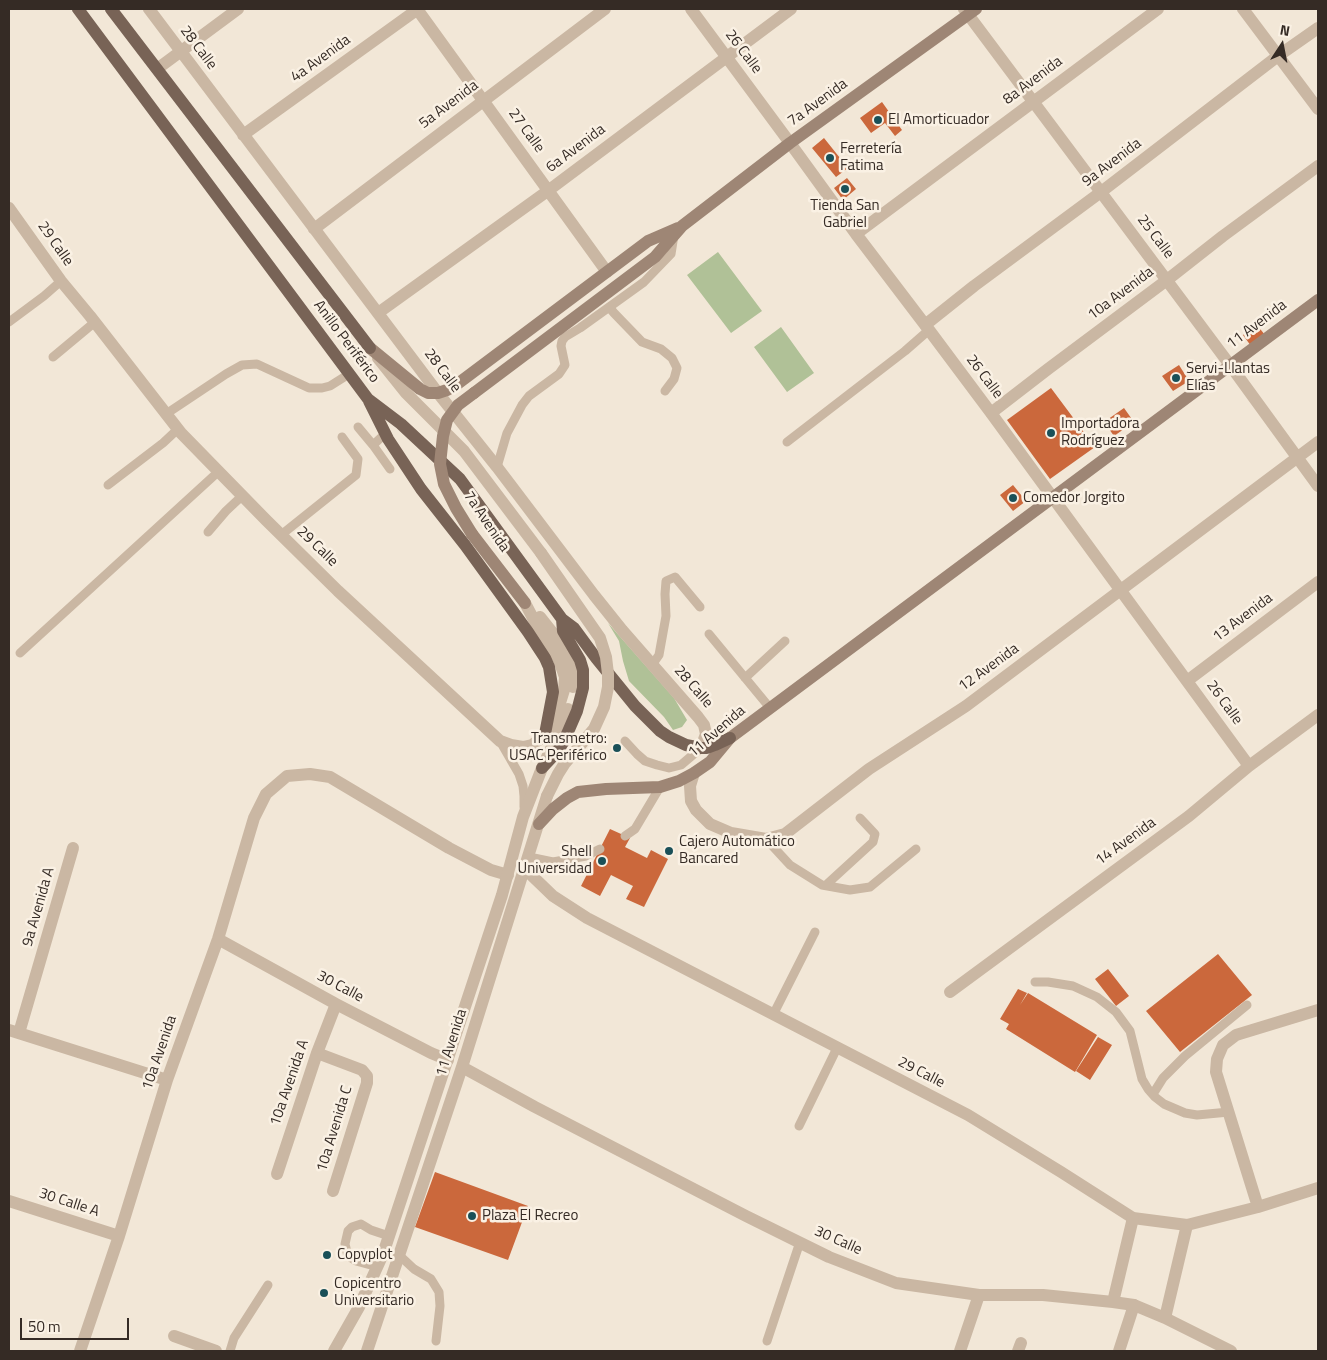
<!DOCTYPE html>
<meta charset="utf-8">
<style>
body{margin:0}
#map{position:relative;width:1327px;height:1360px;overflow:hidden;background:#f2e7d7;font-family:"Titillium Web",sans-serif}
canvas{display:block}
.frame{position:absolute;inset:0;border:10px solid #352b25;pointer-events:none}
.north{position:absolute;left:1257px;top:20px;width:50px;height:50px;-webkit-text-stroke:4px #faf1e4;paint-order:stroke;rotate:11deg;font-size:14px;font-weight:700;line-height:20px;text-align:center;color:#352b25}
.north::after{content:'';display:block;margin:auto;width:18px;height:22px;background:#352b25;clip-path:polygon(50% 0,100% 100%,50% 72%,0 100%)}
.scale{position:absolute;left:20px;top:1318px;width:109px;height:22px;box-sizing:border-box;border:2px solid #352b25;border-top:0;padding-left:6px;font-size:15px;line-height:18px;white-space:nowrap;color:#352b25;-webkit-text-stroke:4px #faf1e4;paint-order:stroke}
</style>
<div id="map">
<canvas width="1327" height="1360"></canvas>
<div class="frame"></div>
<div class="north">N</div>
<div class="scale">50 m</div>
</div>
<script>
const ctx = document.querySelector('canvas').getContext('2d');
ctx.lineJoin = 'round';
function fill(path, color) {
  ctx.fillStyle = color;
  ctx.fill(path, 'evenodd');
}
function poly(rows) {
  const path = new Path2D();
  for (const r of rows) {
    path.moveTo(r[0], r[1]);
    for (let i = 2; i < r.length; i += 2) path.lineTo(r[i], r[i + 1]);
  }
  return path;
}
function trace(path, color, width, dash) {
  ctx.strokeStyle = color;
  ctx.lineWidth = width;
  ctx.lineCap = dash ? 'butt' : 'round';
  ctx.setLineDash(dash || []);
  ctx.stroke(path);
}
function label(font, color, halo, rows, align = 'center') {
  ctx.font = font + ' "Titillium Web",sans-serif';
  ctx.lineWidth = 5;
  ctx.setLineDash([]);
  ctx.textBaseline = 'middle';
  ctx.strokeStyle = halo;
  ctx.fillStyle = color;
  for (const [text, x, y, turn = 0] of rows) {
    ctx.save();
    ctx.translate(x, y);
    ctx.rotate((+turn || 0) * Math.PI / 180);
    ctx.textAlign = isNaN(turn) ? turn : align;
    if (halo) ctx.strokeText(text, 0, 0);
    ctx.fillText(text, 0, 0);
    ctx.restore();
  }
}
fill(poly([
 [718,252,762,311,731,333,687,275],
 [781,327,814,373,787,392,754,347],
 [608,623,674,698,687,720,682,727,673,730,664,717,629,681,623,661,619,641]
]), '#b0c197');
fill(poly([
 [882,102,902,130,895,136,885,123,871,133,860,118],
 [824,138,848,168,836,177,812,148],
 [847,178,856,189,843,200,834,188],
 [1257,325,1265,335,1251,346,1243,335],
 [1179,365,1189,381,1173,391,1162,376],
 [1051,388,1095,447,1050,479,1007,420],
 [1124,408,1134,422,1114,436,1104,422],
 [1013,485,1026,501,1013,511,1000,495],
 [610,829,630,838,625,847,647,858,651,850,668,859,644,907,626,899,633,886,611,875,600,896,581,886],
 [1218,954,1252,995,1180,1052,1146,1011],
 [1108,969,1129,996,1116,1006,1095,979],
 [1018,989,1027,993,1020,1005,1028,993,1097,1035,1075,1072,1006,1029,1009,1024,1000,1019],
 [1098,1037,1112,1045,1090,1080,1076,1071],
 [435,1172,528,1206,508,1260,415,1227]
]), '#cb683c');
trace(poly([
 [609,307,614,313,642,342,661,349,672,358,677,368,674,379,665,391],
 [9,322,44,296,61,281],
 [53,357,95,322],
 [166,414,226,374,242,365,257,364,309,388,322,388,330,386,349,374],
 [358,427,373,445,386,433],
 [787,442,905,351,929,330],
 [373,445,390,469],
 [497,467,507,433,522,405,529,396,559,374,565,365,561,346,562,341,565,337,580,328,644,282,671,254,674,235],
 [108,485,163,443,178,429],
 [208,532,226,511,242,496],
 [281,535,356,475,358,459,342,437],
 [709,634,770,708],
 [20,653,218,472],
 [652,665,659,655,666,616,665,594,666,581,675,577,700,607],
 [745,678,785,641],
 [500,741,519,774,523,786,524,796,524,807],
 [625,741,637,754,645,761,657,765,669,768,681,765,701,748],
 [625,836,635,829,660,787],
 [766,839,790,865,822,885,850,890,870,887,916,849],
 [529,857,553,862,586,856,600,849],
 [826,885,873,842,875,834,860,818],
 [1035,982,1048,982,1073,986,1097,997,1116,1012,1130,1031,1142,1079,1148,1089,1155,1097,1164,1104,1185,1113,1197,1115,1229,1112],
 [773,1015,815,932],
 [1153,1094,1163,1078,1185,1056,1247,1005],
 [799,1126,837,1048],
 [399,1255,414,1269,431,1279,439,1292,440,1306,436,1341],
 [378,1267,356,1261,348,1256,345,1244,348,1231,352,1227,361,1224,371,1230,389,1236],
 [767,1341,800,1242],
 [230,1351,234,1338,268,1285]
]), '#cab7a3', 9);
trace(poly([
 [149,9,438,393,497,467,594,595,622,630,698,717,704,725,706,734,701,748],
 [417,9,607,272],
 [691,9,790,143,856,234,929,330,991,413,1249,766],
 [964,9,1230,365,1318,486],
 [1243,9,1318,109],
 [157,69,238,9],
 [243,135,418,9],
 [314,229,605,9],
 [856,234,1158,9],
 [378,313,549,190,791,9],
 [925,325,974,286,1101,192,1278,56,1318,28],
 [991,413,1048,369,1167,280,1223,236,1318,166],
 [1187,681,1318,582],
 [694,773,690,786,691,801,696,810,710,824,731,833,766,839,785,834,869,769,966,706,1318,442],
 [525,869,553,896,587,918,968,1115,1061,1172,1133,1218,1187,1225,1258,1207,1318,1188],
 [218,939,336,1004,431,1053,448,1060],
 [950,992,1189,816,1249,766,1318,715],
 [9,1030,167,1080],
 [19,1033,73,848],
 [317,1053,362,1070,367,1076,367,1083,333,1191],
 [277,1174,317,1053,336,1004],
 [9,1201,119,1236],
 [1258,1207,1216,1072,1217,1059,1223,1045,1236,1035,1318,1010],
 [174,1336,216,1351],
 [80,1351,119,1236,167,1080,218,939,254,818,266,794,287,776,310,774,330,777,449,848,491,870,508,875],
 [960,1351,979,1295],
 [1018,1351,1021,1343],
 [1119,1351,1134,1305]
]), '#cab7a3', 12);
trace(poly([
 [9,208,61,281,90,316,181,433,266,520,338,591,500,741,511,745,523,747,532,745,540,739,555,719,564,690,565,677,559,660,535,622,525,603],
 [378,358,406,393,464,451,541,553],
 [540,617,563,646,569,658,573,679,573,687],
 [462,1067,535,1107,746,1216,829,1257,896,1283,979,1295,1043,1295,1113,1302,1134,1305,1165,1318,1231,1351],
 [1113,1302,1133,1218],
 [1165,1318,1187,1225],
 [334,1351,359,1307,383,1254,502,895,523,817,542,768,561,727,568,709],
 [367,1351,462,1067,547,796]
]), '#cab7a3', 12);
trace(poly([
 [370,348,420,389,428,393,438,393,447,390,456,385,648,241,678,228],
 [474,393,655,257,682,226,790,143,976,9],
 [472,534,525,603],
 [539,824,553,809,567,798,578,792,606,789,660,787,679,781,694,773,710,762,730,738,1318,300]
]), '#9e8675', 12);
trace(poly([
 [78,9,368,399,401,424,460,479,562,619,574,628,596,658,635,706,660,731,669,737,686,745,701,748,707,748,715,745,730,738],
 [111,9,370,348],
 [369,401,388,439,421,489,465,545,528,632,545,658,549,667,553,692,545,734],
 [542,768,557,752,564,741,577,711,583,688,583,670,580,660,563,631,562,619]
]), '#786356', 12);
trace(poly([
 [541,553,600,638,606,657,608,674,608,687,604,707,594,729,565,763,558,774,547,796]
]), '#cab7a3', 12);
trace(poly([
 [472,534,456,508,444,484,440,464,443,436,447,420,458,405,474,393]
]), '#9e8675', 12);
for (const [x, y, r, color] of [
 [878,120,5,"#1a5058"],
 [830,158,5,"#1a5058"],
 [845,189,5,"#1a5058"],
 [1176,378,5,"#1a5058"],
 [1051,433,5,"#1a5058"],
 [1013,498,5,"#1a5058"],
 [617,748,5,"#1a5058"],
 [669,851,5,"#1a5058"],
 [602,861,5,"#1a5058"],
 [472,1216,5,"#1a5058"],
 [327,1255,5,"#1a5058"],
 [324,1293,5,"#1a5058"]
]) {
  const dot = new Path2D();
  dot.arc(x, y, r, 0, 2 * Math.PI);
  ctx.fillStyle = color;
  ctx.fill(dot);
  trace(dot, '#faf1e4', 2);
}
label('15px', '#352b25', '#faf1e4', [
 ["28 Calle",198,48,53],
 ["26 Calle",743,52,53],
 ["4a Avenida",321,59,-36],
 ["8a Avenida",1033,81,-37],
 ["7a Avenida",818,103,-36],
 ["5a Avenida",449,105,-37],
 ["27 Calle",526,131,54],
 ["6a Avenida",576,149,-37],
 ["9a Avenida",1112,163,-37],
 ["25 Calle",1155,237,53],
 ["29 Calle",55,244,55],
 ["10a Avenida",1121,294,-37],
 ["11 Avenida",1257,325,-37],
 ["Anillo Periférico",346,342,53],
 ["28 Calle",442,371,53],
 ["26 Calle",984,377,53],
 ["7a Avenida",486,522,56],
 ["29 Calle",317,547,44],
 ["13 Avenida",1243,618,-37],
 ["12 Avenida",989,668,-36],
 ["28 Calle",693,687,49],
 ["26 Calle",1224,703,54],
 ["11 Avenida",717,732,-41],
 ["14 Avenida",1126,842,-36],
 ["9a Avenida A",39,907,-74],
 ["30 Calle",340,987,28],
 ["11 Avenida",452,1043,-72],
 ["10a Avenida",160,1053,-71],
 ["29 Calle",921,1073,27],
 ["10a Avenida A",290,1083,-71],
 ["10a Avenida C",335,1129,-73],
 ["30 Calle A",69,1203,18],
 ["30 Calle",838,1241,24]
]);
label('15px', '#352b25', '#faf1e4', [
 ["El Amorticuador",888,120],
 ["Ferretería",840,149],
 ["Fatima",840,166],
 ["Tienda San",845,206,"center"],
 ["Gabriel",845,223,"center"],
 ["Servi-Llantas",1186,369],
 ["Elías",1186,386],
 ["Importadora",1061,424],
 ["Rodríguez",1061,441],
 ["Comedor Jorgito",1023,498],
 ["Transmetro:",607,739,"right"],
 ["USAC Periférico",607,756,"right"],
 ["Cajero Automático",679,842],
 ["Bancared",679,859],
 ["Shell",592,852,"right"],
 ["Universidad",592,869,"right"],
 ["Plaza El Recreo",482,1216],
 ["Copyplot",337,1255],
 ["Copicentro",334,1284],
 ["Universitario",334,1301]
], 'left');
</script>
